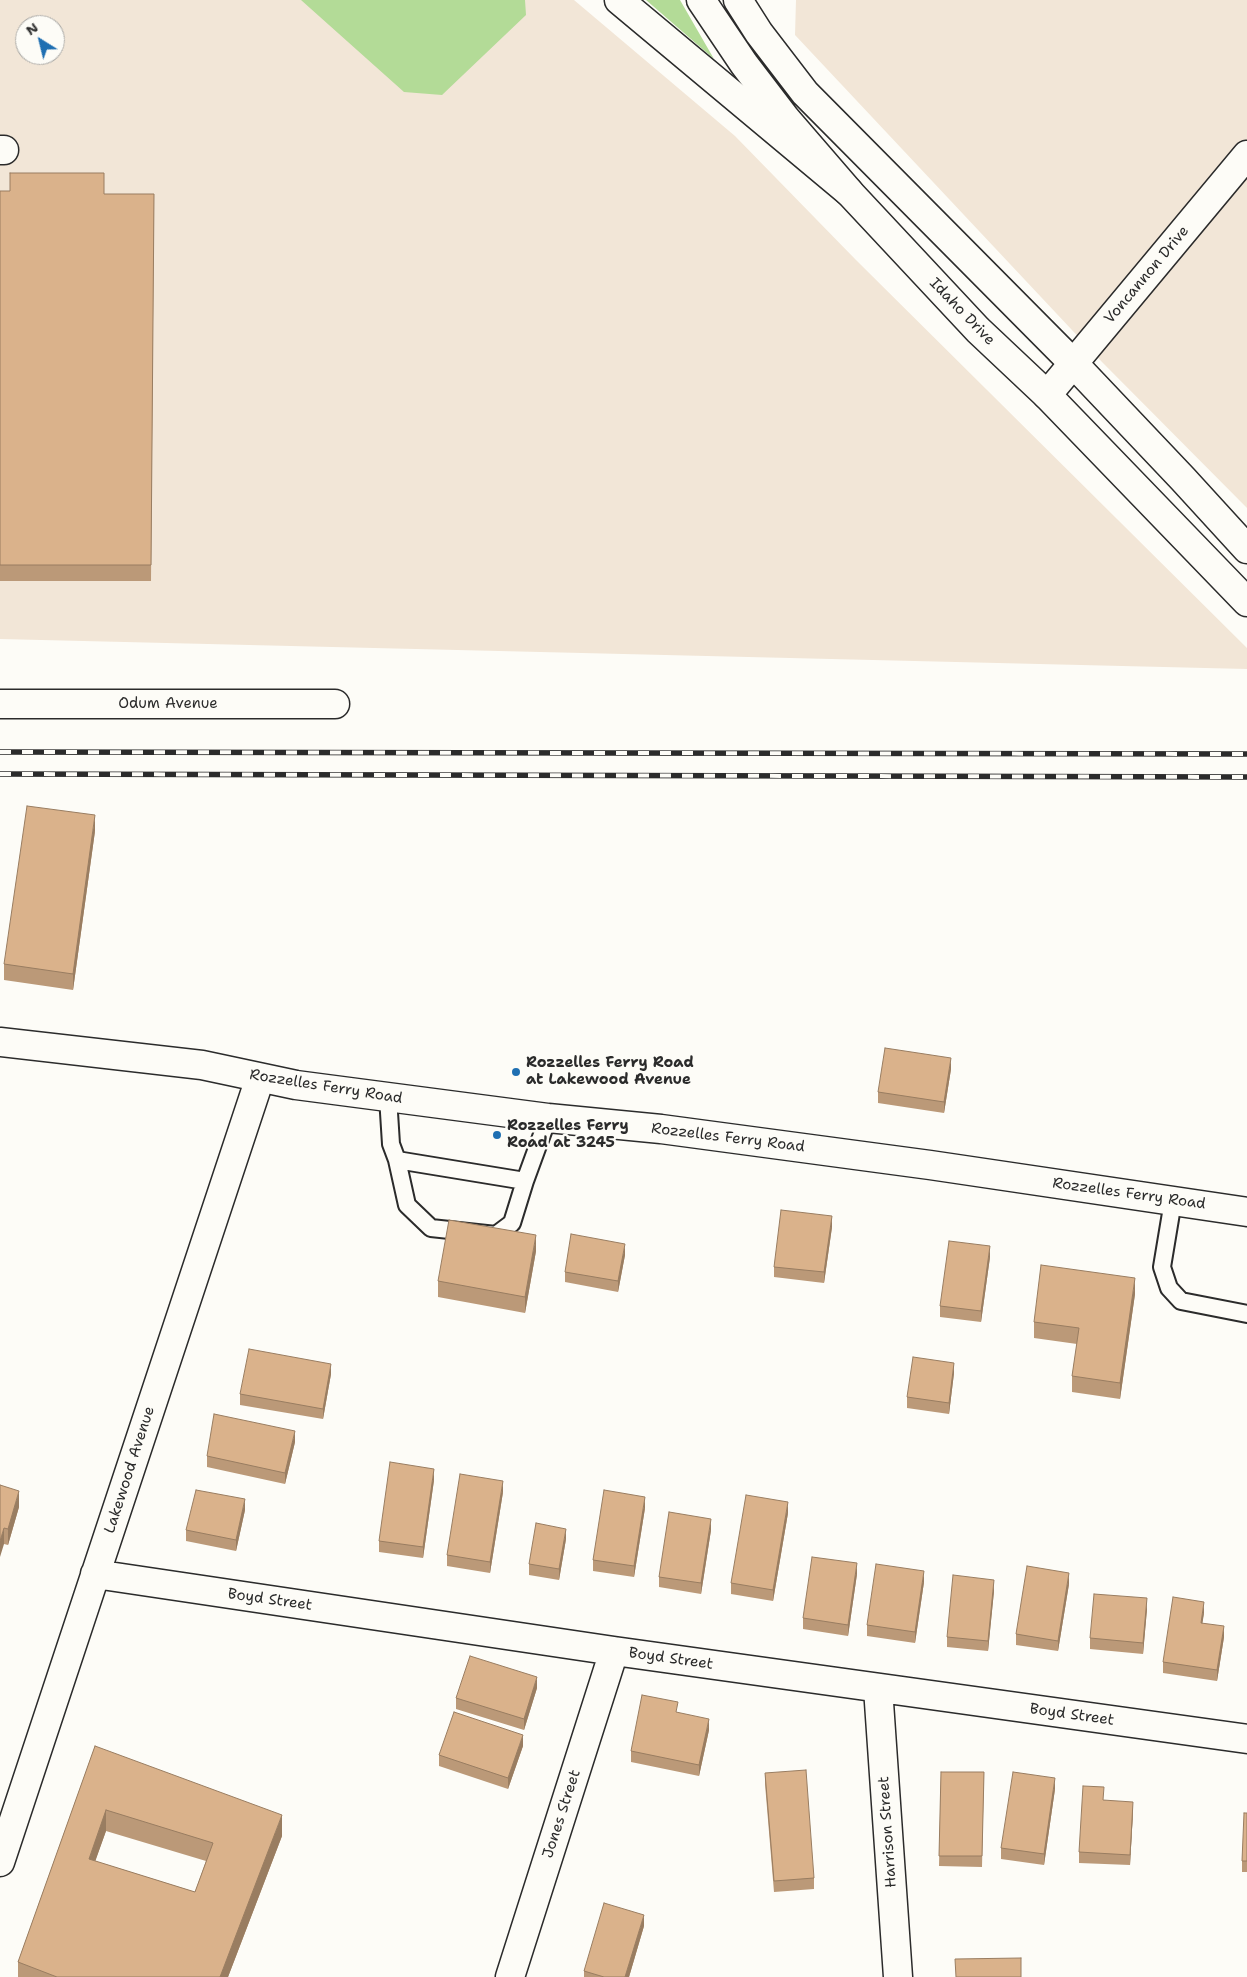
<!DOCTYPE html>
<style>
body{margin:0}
#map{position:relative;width:1247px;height:1977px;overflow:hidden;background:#fdfcf7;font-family:"Shantell Sans",sans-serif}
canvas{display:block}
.north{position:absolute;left:15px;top:15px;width:50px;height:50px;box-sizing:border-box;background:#fdfcf7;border:1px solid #a9a8a5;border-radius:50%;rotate:324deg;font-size:14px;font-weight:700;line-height:20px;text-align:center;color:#2b2b2b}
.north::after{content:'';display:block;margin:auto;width:18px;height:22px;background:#1f6fb2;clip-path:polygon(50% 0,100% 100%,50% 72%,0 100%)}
</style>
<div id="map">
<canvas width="1247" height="1977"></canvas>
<div class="north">N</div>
</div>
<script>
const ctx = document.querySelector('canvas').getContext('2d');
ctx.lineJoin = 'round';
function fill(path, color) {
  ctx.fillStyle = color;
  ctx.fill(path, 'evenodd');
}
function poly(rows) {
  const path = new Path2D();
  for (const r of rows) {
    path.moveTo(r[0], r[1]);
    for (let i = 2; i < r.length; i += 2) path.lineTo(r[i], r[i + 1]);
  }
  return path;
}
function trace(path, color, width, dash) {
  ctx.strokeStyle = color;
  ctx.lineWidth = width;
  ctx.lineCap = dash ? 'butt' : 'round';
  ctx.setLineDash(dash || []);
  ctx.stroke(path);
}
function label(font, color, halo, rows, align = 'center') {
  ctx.font = font + ' "Shantell Sans",sans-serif';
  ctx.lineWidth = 5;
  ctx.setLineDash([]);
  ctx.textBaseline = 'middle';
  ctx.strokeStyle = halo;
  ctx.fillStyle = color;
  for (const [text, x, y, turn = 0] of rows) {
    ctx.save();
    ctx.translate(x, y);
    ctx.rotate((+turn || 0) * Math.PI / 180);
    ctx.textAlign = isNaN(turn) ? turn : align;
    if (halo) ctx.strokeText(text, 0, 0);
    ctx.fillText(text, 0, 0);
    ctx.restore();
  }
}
fill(poly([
 [0,0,574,0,735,136,856,260,1247,648,1247,669,0,639],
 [25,25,55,25,55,55,25,55],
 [796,0,1247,0,1247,508,1102,362,795,35]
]), '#f2e6d7');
fill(poly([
 [301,0,525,0,526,15,442,95,404,92],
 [646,0,680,0,714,59]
]), '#b3db97');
const lane = poly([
 [388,1097,391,1144,397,1160,525,1181,548,1118],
 [397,1160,407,1205,431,1228,496,1235,512,1223,525,1181],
 [1173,1201,1162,1267,1169,1288,1181,1301,1247,1314]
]);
const street = poly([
 [0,150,4,150],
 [1047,395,1247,155],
 [0,704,335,704],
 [95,1574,614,1651,1247,1739],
 [878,1688,898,1977],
 [0,1862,260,1078],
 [510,1977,614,1651]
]);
const secondary = poly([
 [701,0,744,64,786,119,849,192,978,330,1047,395,1247,602],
 [738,0,759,33,805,93,1073,363,1183,479,1247,549],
 [0,1042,202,1065,296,1085,548,1118,661,1129,930,1165,1247,1212]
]);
const highway = poly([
 [619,0,849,192]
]);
trace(lane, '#2b2b2b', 20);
trace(street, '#2b2b2b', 31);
trace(secondary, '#2b2b2b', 31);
trace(highway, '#2b2b2b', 31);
trace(lane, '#fdfcf7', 16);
trace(street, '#fdfcf7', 28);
trace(secondary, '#fdfcf7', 28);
trace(highway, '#fdfcf7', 28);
const rail = poly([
 [0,752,1247,754],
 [0,774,1247,777]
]);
trace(rail, '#2b2b2b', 5.5);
trace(rail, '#fdfcf7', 4, [11]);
fill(poly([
 [0,191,104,194,154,194,151,581,0,581],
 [95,831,73,990,4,980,4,964],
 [951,1069,944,1113,878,1103,878,1092],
 [832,1227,824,1283,774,1277,774,1267],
 [536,1251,525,1313,438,1297,438,1281],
 [625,1255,618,1292,565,1282,565,1272],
 [990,1257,981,1322,940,1317,940,1306],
 [1135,1294,1120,1399,1072,1392,1072,1376,1077,1344,1034,1338,1034,1322],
 [954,1373,949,1414,907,1408,907,1397],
 [331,1374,323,1419,240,1405,240,1394],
 [295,1442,285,1484,207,1467,207,1456],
 [434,1480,423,1558,379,1552,379,1541],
 [0,1485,19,1507,8,1545,4,1544],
 [503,1492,490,1573,447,1566,447,1555],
 [645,1508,634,1577,593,1571,593,1560],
 [245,1510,236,1551,186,1541,186,1530],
 [788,1513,773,1601,731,1594,731,1583],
 [711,1530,701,1594,659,1587,659,1577],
 [566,1539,559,1580,529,1575,529,1564],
 [857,1574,848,1636,803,1629,803,1618],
 [924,1582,915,1643,867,1636,867,1625],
 [1069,1584,1058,1651,1016,1645,1016,1634],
 [994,1591,988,1651,947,1647,947,1637],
 [1147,1609,1143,1654,1090,1649,1090,1638],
 [1204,1613,1202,1623,1224,1637,1217,1681,1163,1673,1163,1662],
 [537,1688,524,1730,456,1709,456,1698],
 [709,1730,699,1776,631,1762,631,1751],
 [95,1746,282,1836,228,1977,18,1977,18,1962],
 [106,1831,206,1861,195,1892,95,1861],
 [523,1746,508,1789,439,1766,439,1755],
 [941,1772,984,1772,982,1867,939,1866],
 [765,1773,814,1878,814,1889,774,1892,765,1784],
 [1055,1789,1044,1865,1001,1859,1001,1848],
 [1104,1800,1133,1812,1130,1865,1079,1863,1079,1852],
 [1247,1813,1247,1872,1242,1872,1242,1861],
 [644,1926,629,1977,584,1977,584,1971]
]), '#bb9978');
fill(poly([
 [95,815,95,831,73,990,73,974],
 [951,1058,951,1069,944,1113,944,1102],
 [832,1216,832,1227,824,1283,824,1272],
 [536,1235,536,1251,525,1313,525,1297],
 [625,1244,625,1255,618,1292,618,1281],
 [990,1246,990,1257,981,1322,981,1311],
 [1135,1278,1135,1294,1120,1399,1120,1383],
 [954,1363,954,1373,949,1414,949,1403],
 [331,1364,331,1374,323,1419,323,1409],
 [295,1431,295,1442,285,1484,285,1473],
 [434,1469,434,1480,423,1558,423,1547],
 [503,1481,503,1492,490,1573,490,1562],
 [19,1491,19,1507,8,1545,8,1529],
 [645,1497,645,1508,634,1577,634,1566],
 [245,1499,245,1510,236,1551,236,1540],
 [788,1502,788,1513,773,1601,773,1590],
 [711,1519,711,1530,701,1594,701,1583],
 [4,1528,4,1544,0,1557,0,1541],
 [566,1529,566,1539,559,1580,559,1569],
 [857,1563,857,1574,848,1636,848,1625],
 [924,1571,924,1582,915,1643,915,1632],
 [1069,1573,1069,1584,1058,1651,1058,1641],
 [994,1580,994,1591,988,1651,988,1641],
 [1147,1598,1147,1609,1143,1654,1143,1643],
 [1204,1602,1204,1613,1201,1633,1201,1623],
 [1224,1626,1224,1637,1217,1681,1217,1670],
 [537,1677,537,1688,524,1730,524,1719],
 [709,1719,709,1730,699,1776,699,1765],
 [523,1735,523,1746,508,1789,508,1778],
 [1055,1778,1055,1789,1044,1865,1044,1854],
 [1133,1802,1133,1812,1130,1865,1130,1855],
 [106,1810,106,1831,89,1879,89,1859],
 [282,1815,282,1836,228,1977,220,1977],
 [644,1915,644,1926,629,1977,625,1977]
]), '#997d61');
const building = poly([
 [10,173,104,173,104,194,154,194,151,565,0,565,0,191,10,191,10,173],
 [27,806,95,815,73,974,4,964,27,806],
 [885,1048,951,1058,944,1102,878,1092,885,1048],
 [781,1210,832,1216,824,1272,774,1267,781,1210],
 [449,1220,536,1235,525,1297,438,1281,449,1220],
 [571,1234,625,1244,618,1281,565,1272,571,1234],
 [949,1241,990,1246,981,1311,940,1306,949,1241],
 [1041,1265,1135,1278,1120,1383,1072,1376,1079,1328,1034,1322,1041,1265],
 [249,1349,331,1364,323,1409,240,1394,249,1349],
 [913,1357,954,1363,949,1403,907,1397,913,1357],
 [214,1414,295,1431,285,1473,207,1456,214,1414],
 [390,1462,434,1469,423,1547,379,1541,390,1462],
 [460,1474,503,1481,490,1562,447,1555,460,1474],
 [0,1485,19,1491,8,1529,4,1528,0,1541,0,1485],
 [196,1490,245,1499,236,1540,186,1530,196,1490],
 [604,1490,645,1497,634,1566,593,1560,604,1490],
 [746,1495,788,1502,773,1590,731,1583,746,1495],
 [669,1512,711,1519,701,1583,659,1577,669,1512],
 [536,1523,566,1529,559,1569,529,1564,536,1523],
 [812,1557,857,1563,848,1625,803,1618,812,1557],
 [876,1564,924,1571,915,1632,867,1625,876,1564],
 [1027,1566,1069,1573,1058,1641,1016,1634,1027,1566],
 [953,1575,994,1580,988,1641,947,1637,953,1575],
 [1094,1594,1147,1598,1143,1643,1090,1638,1094,1594],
 [1173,1597,1204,1602,1201,1623,1224,1626,1217,1670,1163,1662,1173,1597],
 [470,1656,537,1677,524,1719,456,1698,470,1656],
 [642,1695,678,1702,676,1712,709,1719,699,1765,631,1751,642,1695],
 [454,1712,523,1735,508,1778,439,1755,454,1712],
 [95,1746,282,1815,220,1977,57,1977,18,1962,95,1746],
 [106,1810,213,1843,195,1892,89,1859,106,1810],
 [806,1770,814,1878,774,1881,765,1773,806,1770],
 [941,1772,984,1772,982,1856,939,1856,941,1772],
 [1013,1772,1055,1778,1044,1854,1001,1848,1013,1772],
 [1083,1786,1104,1787,1103,1800,1133,1802,1130,1855,1079,1852,1083,1786],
 [1244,1813,1247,1813,1247,1861,1242,1861,1244,1813],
 [604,1903,644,1915,625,1977,604,1977,584,1971,604,1903],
 [1021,1958,1021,1977,956,1977,955,1959,1021,1958]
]);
fill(building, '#dab28b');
trace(building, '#997d61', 1);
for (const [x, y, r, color] of [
 [516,1072,5,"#1f6fb2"],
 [497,1135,5,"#1f6fb2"]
]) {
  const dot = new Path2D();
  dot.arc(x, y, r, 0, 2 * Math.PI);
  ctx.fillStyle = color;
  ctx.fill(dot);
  trace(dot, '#fdfcf7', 2);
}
label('15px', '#2b2b2b', '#fdfcf7', [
 ["Voncannon Drive",1147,275,-50],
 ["Idaho Drive",962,312,46],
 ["Odum Avenue",168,704],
 ["Rozzelles Ferry Road",326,1087,9],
 ["Rozzelles Ferry Road",728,1138,7],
 ["Rozzelles Ferry Road",1129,1194,8],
 ["Lakewood Avenue",130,1470,-72],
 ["Boyd Street",270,1600,8],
 ["Boyd Street",671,1659,8],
 ["Boyd Street",1072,1715,8],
 ["Jones Street",562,1814,-72],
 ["Harrison Street",888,1832,-94]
]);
label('bold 15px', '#2b2b2b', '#fdfcf7', [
 ["Rozzelles Ferry Road",526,1063],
 ["at Lakewood Avenue",526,1080],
 ["Rozzelles Ferry",507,1126],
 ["Road at 3245",507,1143]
], 'left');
</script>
